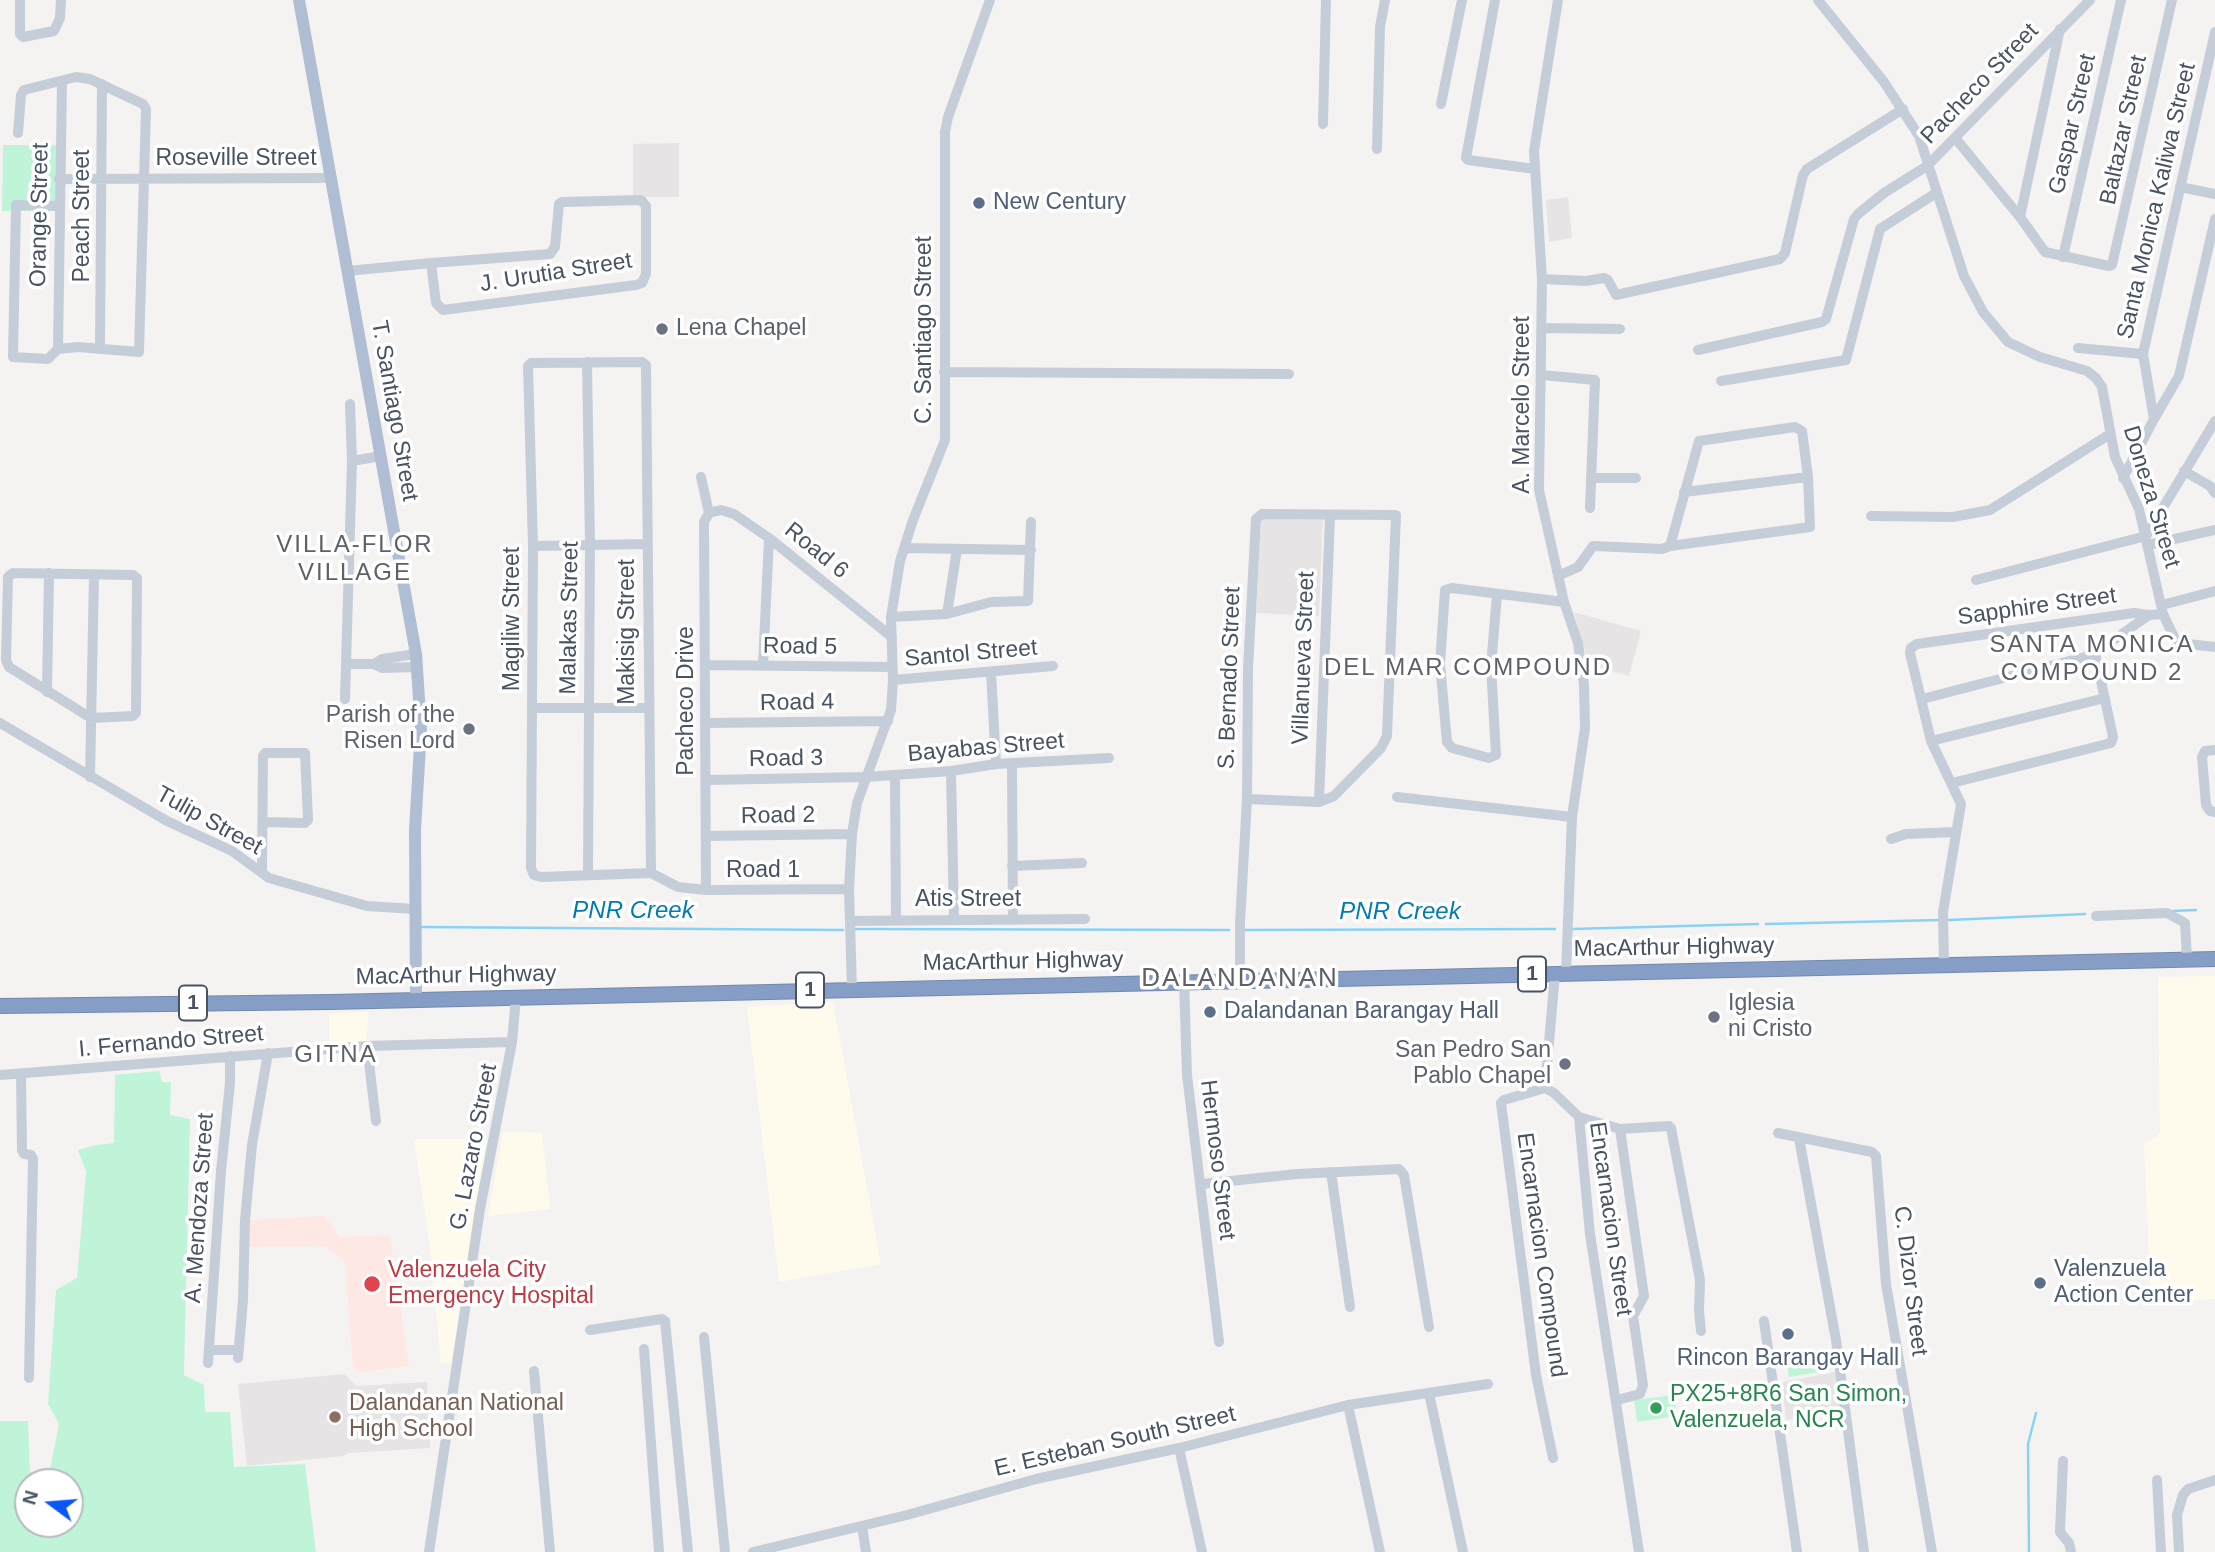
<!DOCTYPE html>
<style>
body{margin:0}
#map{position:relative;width:2215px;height:1552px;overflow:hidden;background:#f5f3f2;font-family:Helvetica,sans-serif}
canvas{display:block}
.north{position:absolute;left:14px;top:1468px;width:70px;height:70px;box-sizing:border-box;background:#fff;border:2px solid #b6bac0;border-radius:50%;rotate:286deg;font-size:19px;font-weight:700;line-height:28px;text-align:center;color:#485362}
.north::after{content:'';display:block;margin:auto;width:24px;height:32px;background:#0957f8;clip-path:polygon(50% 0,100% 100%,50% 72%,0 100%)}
</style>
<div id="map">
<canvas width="2215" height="1552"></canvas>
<div class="north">N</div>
</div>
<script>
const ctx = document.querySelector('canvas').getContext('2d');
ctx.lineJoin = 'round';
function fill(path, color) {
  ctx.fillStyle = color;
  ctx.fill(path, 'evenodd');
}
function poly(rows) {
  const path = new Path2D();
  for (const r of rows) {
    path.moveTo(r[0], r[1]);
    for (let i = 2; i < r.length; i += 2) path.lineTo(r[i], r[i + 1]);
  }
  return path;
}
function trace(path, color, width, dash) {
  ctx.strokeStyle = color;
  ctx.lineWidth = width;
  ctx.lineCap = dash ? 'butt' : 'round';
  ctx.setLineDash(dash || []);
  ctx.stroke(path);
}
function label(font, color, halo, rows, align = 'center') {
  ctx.font = font + ' Helvetica,sans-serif';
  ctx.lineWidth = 7;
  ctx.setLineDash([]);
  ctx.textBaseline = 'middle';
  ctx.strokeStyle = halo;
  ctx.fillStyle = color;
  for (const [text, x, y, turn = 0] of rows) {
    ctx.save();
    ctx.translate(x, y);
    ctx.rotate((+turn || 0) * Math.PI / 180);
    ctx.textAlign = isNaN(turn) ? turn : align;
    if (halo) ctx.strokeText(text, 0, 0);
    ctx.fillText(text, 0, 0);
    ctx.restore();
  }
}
fill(poly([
 [2215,976,2215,1299,2151,1302,2144,1146,2160,1133,2158,977],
 [833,1002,881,1264,779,1282,747,1007],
 [369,1012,366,1042,329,1044,329,1014],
 [503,1132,542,1133,550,1209,488,1216],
 [414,1139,487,1139,451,1363,441,1363,430,1247]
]), '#fefbed');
fill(poly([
 [679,143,679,197,633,197,633,144],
 [1568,197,1572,238,1549,242,1546,200],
 [1261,518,1323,519,1319,616,1256,613],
 [1574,612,1641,631,1629,676,1589,665],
 [1835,1372,1842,1413,1786,1420,1782,1382],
 [345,1374,356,1386,427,1382,430,1448,348,1453,344,1456,247,1466,238,1384]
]), '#e6e4e4');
fill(poly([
 [325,1216,340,1237,390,1235,409,1366,359,1372,353,1368,345,1262,325,1246,249,1247,249,1220]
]), '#fee8e3');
fill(poly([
 [3,145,58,145,57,211,2,211],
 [159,1071,162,1082,171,1082,170,1115,190,1119,184,1375,204,1385,205,1412,230,1412,234,1467,305,1464,316,1552,0,1552,0,1421,28,1421,30,1472,50,1469,59,1424,48,1404,56,1290,77,1278,86,1172,78,1150,96,1145,114,1143,115,1075],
 [28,1482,70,1482,70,1524,28,1524],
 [1828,1348,1831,1370,1789,1377,1786,1354],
 [1674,1395,1677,1416,1637,1422,1634,1400]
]), '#bff4d9');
trace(poly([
 [2173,911,2196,910],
 [1949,920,2085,914],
 [1766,924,1941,920],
 [422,927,843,930],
 [855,929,1229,930],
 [1572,929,1758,924],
 [1245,930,1555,929],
 [2029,1552,2028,1444,2036,1413]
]), '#88d2f5', 2.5);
const highway = poly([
 [0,1006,331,1002,2215,959]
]);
trace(highway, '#7189b1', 16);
trace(poly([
 [20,0,20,34,23,37,54,31,60,18,61,0],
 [1495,0,1466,158,1468,160,1535,169],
 [1558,0,1534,151,1542,279,1539,490,1564,602,1578,643,1584,685,1585,728,1572,817,1566,974],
 [1818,0,1884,82,1919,136,1964,276,1983,312,2008,342,2040,357,2087,371,2096,378,2102,387,2115,457,2139,509,2163,614,2174,637,2180,643,2215,647],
 [1441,104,1462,0],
 [1323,124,1326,0],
 [18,133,21,95,24,90,76,77,90,79,143,104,146,109,139,352,78,347,58,349,48,359,13,357,16,205,59,206],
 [1956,139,2020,217,2045,252,2109,266,2112,265,2172,0],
 [1377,149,1380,27,1385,0],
 [59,179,330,178],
 [2180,187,2215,194],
 [2020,217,2060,29],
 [2063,257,2121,0],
 [347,271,431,263,550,254,555,247,559,204,562,202,641,200,646,206,646,274,642,283,636,285,443,310,436,303,431,263],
 [1542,279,1586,281,1604,278,1608,280,1616,295,1780,259,1785,253,1803,175,1807,169,1903,109],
 [1542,328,1620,329],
 [100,348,102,84],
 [2078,348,2143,354],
 [58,349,62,81],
 [1698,350,1822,322,1826,319,1854,219,1858,214,1884,193,1927,166,2090,0],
 [587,362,590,544,588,875],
 [642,362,646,365,651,873,541,877,534,875,531,868,533,546,528,366,531,363,642,362],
 [944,372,1289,374],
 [1542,375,1595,380,1590,508],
 [1721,381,1846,360,1880,229,1936,193],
 [2154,419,2143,354,2215,32],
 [352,461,381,456],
 [2184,471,2210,486,2215,493],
 [701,477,709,513],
 [1591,478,1636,478],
 [2123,478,2154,419,2179,376,2215,219],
 [1684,492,1808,477],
 [709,513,721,510,734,514,769,538,892,637],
 [1871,516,1953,517,1990,510,2110,434],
 [2148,545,2215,530],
 [533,546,647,544],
 [904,548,1031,550],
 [13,573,133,575,137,578,136,713,133,716,91,718,9,667,6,660,8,577,13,573],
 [1558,576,1578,567,1593,546,1662,549,1670,546,1810,527,1808,477,1802,431,1795,427,1699,441,1670,546],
 [1976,580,2146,536,2215,421],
 [1497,595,1491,666,1496,755,1489,758,1452,748,1447,742,1440,664,1445,590,1452,588,1564,602],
 [2162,605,2215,591],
 [947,614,957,549],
 [891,617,947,614,991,602,1028,601,1031,522],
 [347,664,374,664,382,668,417,667],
 [374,664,382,659,416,654],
 [707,665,892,667],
 [763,665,769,538],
 [991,672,996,764],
 [893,680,1053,666],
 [47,692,49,573],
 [345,699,352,461,350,404],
 [1922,699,2085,657,2095,653,2149,615],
 [532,708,648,708],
 [0,723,167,821,232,851,269,878,367,906,415,909],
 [707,723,888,721],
 [1931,741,2105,698],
 [2215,750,2205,751,2202,757,2206,805,2210,811,2215,812],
 [1012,764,1013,919],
 [951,771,954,920],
 [895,775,896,920],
 [90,777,94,575],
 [706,780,866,777,951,771,996,764,1109,758],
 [1952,783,2111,743,2113,737,2095,653],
 [1397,797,1572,817],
 [1319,802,1330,515],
 [706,836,852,834],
 [1891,839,1906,834,1956,832],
 [1012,866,1082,863],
 [262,873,263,756,265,753,305,753,308,820,305,823,263,822],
 [651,873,678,887,706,890,849,889],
 [706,890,704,522,709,513],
 [2096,916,2167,913,2185,923,2187,960],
 [850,921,1085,919],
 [1944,965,1943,912,1961,804,1931,741,1910,653,1911,648,1917,644,2134,613,2149,615,2163,614],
 [1555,974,1545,1088,1554,1093,1579,1117,1590,1234,1639,1552],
 [1184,981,1187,1075,1219,1342],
 [1240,981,1240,923,1247,799,1248,668,1256,519,1262,514,1396,515,1388,710,1387,736,1381,748,1334,796,1319,802,1247,799],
 [852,989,849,889,852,834,857,803,891,710,893,680,891,617,900,561,913,520,945,440,945,132,948,117,990,0],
 [367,1046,376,1121],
 [21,1073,22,1150,24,1154,31,1155,33,1159,29,1378],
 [0,1075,367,1046,512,1042],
 [1545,1088,1504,1100,1501,1103,1536,1375,1553,1458],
 [1579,1117,1620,1129,1669,1126,1671,1128,1700,1280,1699,1311,1701,1331],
 [1778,1133,1872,1152,1876,1156,1886,1284,1932,1552],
 [1799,1138,1836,1340,1864,1552],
 [1331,1172,1350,1307],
 [1202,1184,1297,1174,1399,1169,1404,1175,1429,1327],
 [1764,1321,1797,1552],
 [590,1330,662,1319,665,1321,688,1552],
 [704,1337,725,1552],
 [644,1349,659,1552],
 [209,1350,239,1350],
 [238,1358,243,1300,245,1220,252,1145,268,1053],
 [208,1363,221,1171,230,1083,230,1056],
 [534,1371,550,1552],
 [1429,1393,1463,1552],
 [1617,1400,1640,1394,1643,1385,1633,1316,1644,1296,1620,1129],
 [1348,1405,1380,1552],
 [1179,1448,1202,1552],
 [2063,1461,2060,1532,2069,1543,2071,1552],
 [2157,1480,2161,1552],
 [862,1526,866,1552],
 [429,1552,480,1209,512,1042,516,997],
 [753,1552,907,1515,1036,1479,1179,1448,1348,1405,1488,1384],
 [2179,1552,2177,1515,2183,1495,2188,1489,2215,1480]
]), '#c5cdd8', 10);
trace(poly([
 [299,0,416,654,421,729,415,830,416,1000]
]), '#b0bed3', 12);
trace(highway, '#869ec5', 14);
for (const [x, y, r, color] of [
 [979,203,7,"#5c6f8a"],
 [662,329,7,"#6b7280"],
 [469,729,7,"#6b7280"],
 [1210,1012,7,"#5c6f8a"],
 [1714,1017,7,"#6b7280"],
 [1565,1064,7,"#6b7280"],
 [2040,1283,7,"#5c6f8a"],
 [372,1284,9,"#e0444e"],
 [1788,1334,7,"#5c6f8a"],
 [1656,1408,7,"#2e9e5b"],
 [335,1417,7,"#8d6e63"]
]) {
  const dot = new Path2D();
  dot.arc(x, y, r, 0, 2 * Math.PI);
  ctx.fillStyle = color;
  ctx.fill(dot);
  trace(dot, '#fff', 2.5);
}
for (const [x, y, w] of [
 [1532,974,28],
 [810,990,28],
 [193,1003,28]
]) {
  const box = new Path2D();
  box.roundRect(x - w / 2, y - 17.5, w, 35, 5);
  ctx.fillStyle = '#fff';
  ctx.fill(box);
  trace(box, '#485362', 2);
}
label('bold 21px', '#485362', null, [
 ["1",1532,974],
 ["1",810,990],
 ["1",193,1003]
]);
label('23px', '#485362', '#fff', [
 ["Pacheco Street",1980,84,-46],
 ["Gaspar Street",2073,124,-77],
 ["Baltazar Street",2124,130,-78],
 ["Roseville Street",236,159],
 ["Santa Monica Kaliwa Street",2157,201,-77],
 ["Orange Street",40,215,-89],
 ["Peach Street",83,216,-90],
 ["J. Urutia Street",556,273,-9],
 ["C. Santiago Street",925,330,-90],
 ["A. Marcelo Street",1523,405,-90],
 ["T. Santiago Street",394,411,80],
 ["Doneza Street",2151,497,73],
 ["Road 6",816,551,39],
 ["Sapphire Street",2037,607,-8],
 ["Malakas Street",570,618,-89],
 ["Magiliw Street",513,619,-90],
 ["Makisig Street",628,632,-90],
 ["Road 5",800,647,1],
 ["Santol Street",971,654,-5],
 ["Villanueva Street",1304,658,-88],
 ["S. Bernado Street",1230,678,-88],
 ["Pacheco Drive",687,701,-90],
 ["Road 4",797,703,-1],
 ["Bayabas Street",986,748,-5],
 ["Road 3",786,759,-1],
 ["Road 2",778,816,-1],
 ["Tulip Street",209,821,29],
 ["Road 1",763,871],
 ["Atis Street",968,900],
 ["MacArthur Highway",1674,948,-1],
 ["MacArthur Highway",1023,962,-1],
 ["MacArthur Highway",456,976,-1],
 ["I. Fernando Street",171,1042,-5],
 ["G. Lazaro Street",474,1147,-79],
 ["Hermoso Street",1217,1160,83],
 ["A. Mendoza Street",200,1208,-86],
 ["Encarnacion Street",1610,1219,82],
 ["Encarnacion Compound",1541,1255,82],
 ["C. Dizor Street",1910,1281,83],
 ["E. Esteban South Street",1115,1442,-13]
]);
label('23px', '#4e5e75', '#fff', [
 ["New Century",993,203],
 ["Dalandanan Barangay Hall",1224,1012],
 ["Valenzuela",2054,1270],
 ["Action Center",2054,1296],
 ["Rincon Barangay Hall",1788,1359,"center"]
], 'left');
label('23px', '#5b616d', '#fff', [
 ["Lena Chapel",676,329],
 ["Parish of the",455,716,"right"],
 ["Risen Lord",455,742,"right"],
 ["Iglesia",1728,1004],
 ["ni Cristo",1728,1030],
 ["San Pedro San",1551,1051,"right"],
 ["Pablo Chapel",1551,1077,"right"]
], 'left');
label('23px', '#be3a42', '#fff', [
 ["Valenzuela City",388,1271],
 ["Emergency Hospital",388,1297]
], 'left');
label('23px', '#27864d', '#fff', [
 ["PX25+8R6 San Simon,",1670,1395],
 ["Valenzuela, NCR",1670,1421]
], 'left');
label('23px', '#785e54', '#fff', [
 ["Dalandanan National",349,1404],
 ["High School",349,1430]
], 'left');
ctx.letterSpacing = '2px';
label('24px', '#5e6168', '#fff', [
 ["VILLA-FLOR",355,545],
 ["VILLAGE",355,573],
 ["SANTA MONICA",2092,645],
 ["COMPOUND 2",2092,673],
 ["DEL MAR COMPOUND",1468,668],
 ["GITNA",336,1055]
]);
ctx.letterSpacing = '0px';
label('italic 24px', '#017bb4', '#fff', [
 ["PNR Creek",633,911],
 ["PNR Creek",1400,912]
]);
ctx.letterSpacing = '2px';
label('26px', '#5e6168', '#fff', [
 ["DALANDANAN",1240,979]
]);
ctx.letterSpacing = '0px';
</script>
